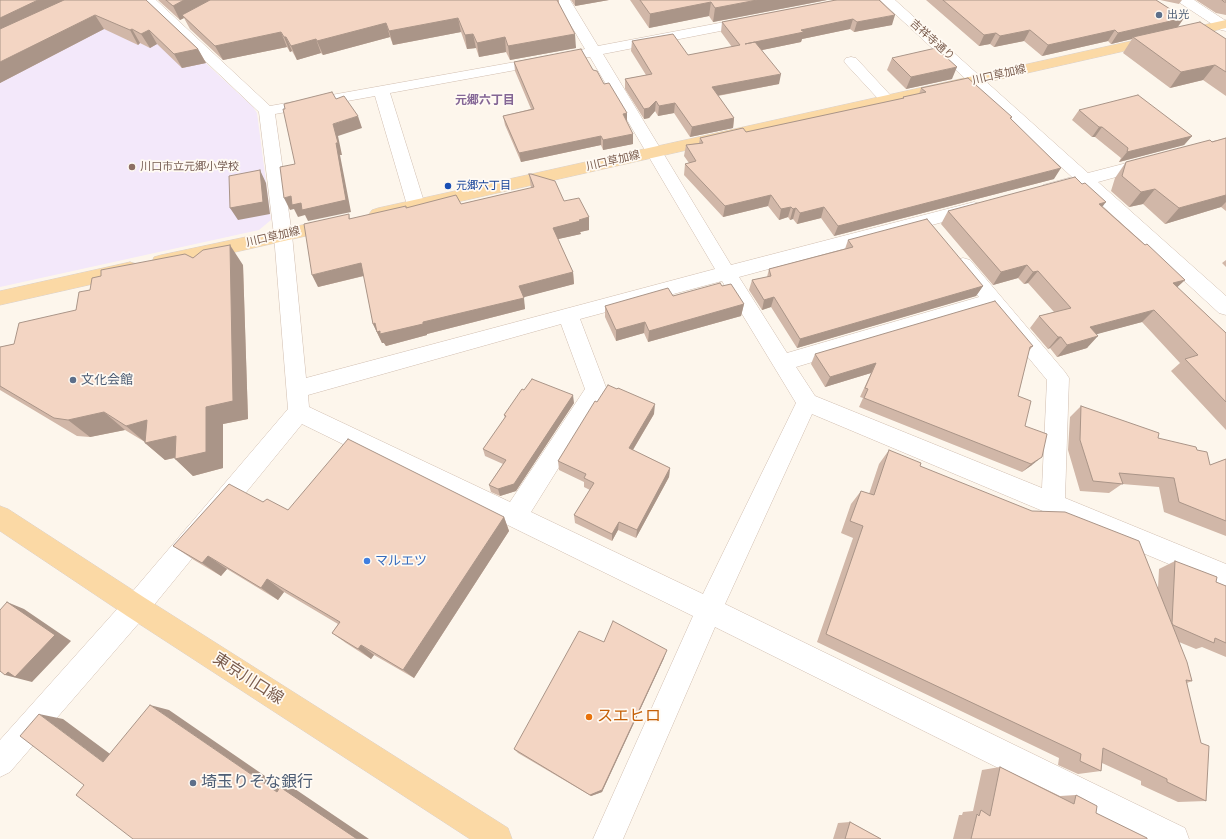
<!DOCTYPE html>
<meta charset="utf-8">
<style>
body{margin:0}
canvas{display:block;background:#fdf6ec}
</style>
<canvas width="1226" height="839"></canvas>
<script>
const ctx = document.querySelector('canvas').getContext('2d');
ctx.lineJoin = 'round';
function fill(path, color) {
  ctx.fillStyle = color;
  ctx.fill(path, 'evenodd');
}
function poly(rows) {
  const path = new Path2D();
  for (const r of rows) {
    path.moveTo(r[0], r[1]);
    for (let i = 2; i < r.length; i += 2) path.lineTo(r[i], r[i + 1]);
  }
  return path;
}
function trace(path, color, width, dash) {
  ctx.strokeStyle = color;
  ctx.lineWidth = width;
  ctx.lineCap = dash ? 'butt' : 'round';
  ctx.setLineDash(dash || []);
  ctx.stroke(path);
}
function label(font, color, halo, rows, align = 'center') {
  ctx.font = font + ' Manrope,"Noto Sans JP",sans-serif';
  ctx.lineWidth = 3.5;
  ctx.setLineDash([]);
  ctx.textBaseline = 'middle';
  ctx.strokeStyle = halo;
  ctx.fillStyle = color;
  for (const [text, x, y, turn = 0] of rows) {
    ctx.save();
    ctx.translate(x, y);
    ctx.rotate((+turn || 0) * Math.PI / 180);
    ctx.textAlign = isNaN(turn) ? turn : align;
    if (halo) ctx.strokeText(text, 0, 0);
    ctx.fillText(text, 0, 0);
    ctx.restore();
  }
}
fill(poly([
 [120,0,167,27,253,107,257,113,271,220,259,230,0,287,0,60]
]), '#f3e8fa');
const minor = poly([
 [141,0,156,0,270,106,543,57,548,58,550,61,548,64,543,65,390,93,425,205,422,209,416,211,410,209,407,205,375,96,275,114,292,235,306,378,715,269,590,57,581,58,576,57,574,54,576,51,585,49,556,0,570,0,598,46,751,17,756,18,758,21,756,24,751,25,603,54,731,265,974,202,980,204,983,208,980,212,739,277,787,353,979,297,954,265,956,260,963,258,970,260,1065,372,1069,378,1065,498,1226,564,1226,588,812,414,725,604,1185,828,1189,839,1141,839,715,627,623,839,593,839,693,616,302,424,145,616,10,772,0,777,0,740,127,598,288,409,274,235,259,112,141,0],
 [722,281,796,403,703,594,531,512,607,390,580,319,722,281],
 [988,309,1047,380,1042,488,815,396,796,367,988,309],
 [561,324,585,389,510,502,309,407,308,395,561,324],
 [880,0,895,0,1088,173,1150,157,1156,158,1158,162,1156,166,1098,182,1226,296,1226,315,1219,313,1081,186,1049,195,1043,193,1040,189,1043,185,1072,177,880,0],
 [1178,0,1194,0,1226,21,1226,31,1221,30,1180,3,1178,0],
 [851,57,856,58,892,97,895,100,892,103,887,105,882,103,846,64,844,61,846,58,851,57]
]);
const major = poly([
 [1226,20,1226,28,378,220,372,218,369,214,372,210,378,208,1226,20],
 [335,218,341,220,344,224,341,228,161,269,154,267,152,262,154,257,161,255,335,218],
 [130,262,137,264,139,269,137,274,0,305,0,291,130,262],
 [0,506,8,509,145,598,508,828,512,839,470,839,127,616,0,531,0,506]
]);
trace(minor, '#d1beb0', 1);
trace(major, '#dad1cd', 1);
fill(minor, '#fff');
fill(major, '#fbd9a5');
fill(poly([
 [0,0,146,0,198,49,206,63,182,68,157,44,150,48,140,43,138,45,104,29,0,83],
 [158,0,559,0,559,4,576,48,510,60,506,52,479,57,476,48,467,49,461,32,393,45,390,37,323,55,321,53,297,60,292,51,290,52,287,47,223,60,190,29,184,18,180,20],
 [571,0,609,0,575,6],
 [630,0,827,0,713,22,709,16,649,28],
 [836,0,892,25,854,32,850,29,802,39,801,42,762,50,779,84,718,96,734,118,733,128,690,137,674,113,658,116,655,111,649,118,644,119,625,89,625,79,646,75,631,51,632,41,688,55,732,47,721,32,722,22],
 [926,0,1156,0,1184,18,1178,27,1226,39,1226,96,1203,80,1170,88,1123,53,1132,39,1111,44,1108,41,1042,56,1024,41,994,47,990,44,979,46],
 [1160,0,1182,0,1179,4],
 [1196,0,1226,0,1226,15,1216,13],
 [892,58,952,79,906,89,887,70],
 [514,62,593,70,627,122,633,134,633,144,603,150,601,145,521,162,505,125,503,116,531,109,515,71],
 [921,88,1012,117,1011,119,1054,179,834,236,821,218,797,224,793,219,790,220,788,217,779,220,768,206,723,217,684,175,685,164,689,163,684,156,686,145,699,143,700,138,746,132,902,99,903,97,919,94],
 [1079,110,1192,136,1184,145,1119,162,1121,158,1095,137,1092,137,1072,120],
 [1226,138,1226,211,1221,207,1165,224,1143,204,1129,207,1111,191,1115,178,1126,162],
 [529,174,564,201,589,217,589,230,580,232,581,234,558,239,573,272,574,284,523,297,525,309,427,334,427,335,386,346,384,343,382,343,373,324,364,276,318,287,349,214,350,219,406,208,461,204,531,188],
 [1103,207,1185,280,1177,287,1226,333,1226,430,1171,371,1180,363,1142,322,1096,334,1087,348,1057,357,1050,348,1048,349,1030,328,1039,316,1054,312,1028,283,1024,284,1018,278,993,285,941,224,948,211],
 [848,240,983,286,976,296,797,348,771,307,762,310,749,290,752,280,767,277,769,269,845,249],
 [193,258,243,265,248,419,223,424,223,468,193,476,175,458,165,460,145,443,145,442,125,430,90,437,77,436,0,390,0,347,14,344,76,310,90,290],
 [1226,260,1226,267,1222,263],
 [722,286,744,304,741,316,648,342,644,333,616,341,605,317,605,306,673,296],
 [1033,346,1029,351,1018,396,1032,465,1022,472,859,407,863,398,860,397,871,373,825,387,811,364,815,354],
 [524,390,574,403,516,491,500,496,491,492,489,485,503,464,485,456,483,449,505,418,504,415],
 [1081,406,1158,438,1197,450,1210,465,1226,459,1226,536,1164,512,1159,487,1122,484,1109,493,1080,491,1068,450,1070,417],
 [654,414,633,450,670,468,669,477,636,538,618,530,612,541,575,523,574,515,590,490,584,487,584,482,559,470,558,461],
 [889,450,1158,588,1159,569,1175,561,1216,582,1226,586,1226,657,1202,647,1196,649,1179,642,1192,681,1187,683,1206,801,1178,802,1141,785,1141,781,1102,763,1101,771,1078,774,1058,765,1059,758,817,642,853,538,841,533,851,504,861,491,869,494,879,464],
 [263,502,288,510,504,517,509,531,414,678,374,655,371,659,346,643,332,633,338,624,284,592,278,600,227,569,221,576,194,560,173,546],
 [604,642,664,658,602,792,591,796,518,753,514,749],
 [1000,767,1060,796,1076,795,1096,813,1147,839,953,839,959,815,962,815,963,812,973,811,982,770],
 [850,822,881,839,833,839,838,823]
]), '#d1b7a8');
fill(poly([
 [38,0,77,0,0,37,0,18],
 [184,0,216,0,182,15,184,18,180,20,173,6],
 [575,0,609,0,575,6],
 [757,0,827,0,713,22,715,8],
 [711,2,709,16,649,28,650,14],
 [95,15,104,29,0,83,0,62],
 [895,15,892,25,854,32,857,22],
 [458,18,461,32,393,45,389,31],
 [1184,18,1176,29,1133,37,1132,39,1111,44,1118,33],
 [853,19,850,29,802,39,801,42,743,54,745,44,801,30],
 [386,23,390,37,323,55,317,41],
 [132,29,140,43,138,45,130,30],
 [149,30,157,44,150,48,141,34],
 [1030,30,1024,41,994,47,1000,36],
 [1115,30,1108,41,1042,56,1048,45],
 [281,32,287,47,223,60,215,46],
 [996,33,990,44,979,46,984,35],
 [473,34,476,48,467,49,465,35],
 [575,34,576,48,510,60,508,46],
 [284,37,286,37,292,51,290,52],
 [505,37,506,52,479,57,477,43],
 [316,39,321,53,297,60,291,46],
 [198,49,206,63,182,68,174,54],
 [1215,65,1203,80,1170,88,1181,72],
 [957,67,952,79,906,89,911,77],
 [781,74,779,84,710,97,712,87],
 [656,101,655,111,649,118,644,119,644,109],
 [675,103,674,113,658,116,659,106],
 [627,113,627,123,623,114],
 [358,116,362,128,338,136,342,155,340,155,351,212,308,221,305,215,298,217,294,209,290,210,284,198,291,196,336,143,333,124],
 [734,118,733,128,690,137,692,127],
 [1099,127,1102,127,1095,137,1092,137],
 [633,134,633,144,603,150,603,140],
 [601,136,601,145,521,162,519,153],
 [1192,136,1184,145,1119,162,1127,152],
 [1061,168,1054,179,834,236,838,226],
 [260,170,266,183,270,214,238,220,230,208],
 [1155,189,1143,204,1129,207,1141,192],
 [771,195,768,206,723,217,725,206],
 [1226,195,1226,202,1221,207,1165,224,1179,208],
 [1106,202,1096,215,1099,204],
 [791,207,788,217,779,220,781,209],
 [824,207,821,218,797,224,800,213],
 [796,208,793,219,790,220,793,209],
 [589,217,589,230,580,232,581,234,554,240,553,228],
 [230,245,243,265,248,419,223,424,223,468,193,476,175,459,206,407],
 [361,263,367,275,318,287,312,275],
 [1027,265,1018,278,993,285,1001,272],
 [1038,271,1028,283,1024,284,1033,272],
 [573,272,574,284,521,298,519,286],
 [1185,280,1172,292,1173,283],
 [983,286,976,296,797,348,800,339],
 [774,297,771,307,762,310,764,300],
 [524,298,525,309,427,334,427,335,386,346,384,343,382,343,373,324,375,323,423,322],
 [744,304,741,316,648,342,649,331],
 [1154,310,1142,322,1079,339,1090,327],
 [645,322,644,333,616,341,616,330],
 [1098,336,1087,348,1057,357,1067,345],
 [1058,337,1061,337,1050,348,1048,349],
 [876,363,871,373,825,387,830,377],
 [573,395,574,403,516,491,500,496,498,489],
 [655,404,654,414,628,458,629,448],
 [104,412,125,430,90,437,68,420],
 [147,420,146,443,126,426],
 [176,436,194,453,165,460,145,443],
 [1042,457,1032,465,1022,472,1031,464],
 [670,468,669,477,636,538,637,530],
 [504,517,509,531,414,678,403,670],
 [619,522,618,530,612,541,612,534],
 [208,556,227,569,221,576,202,563],
 [267,579,284,592,278,600,261,588],
 [7,602,24,609,71,641,32,682,5,675],
 [361,645,374,655,371,659,358,649],
 [667,650,664,658,602,792,591,796,590,795],
 [150,705,169,710,281,787,295,789,369,839,357,839,277,792],
 [39,714,63,719,125,765,103,762]
]), '#aa9588');
const building = poly([
 [0,0,38,0,0,18,0,0],
 [64,0,146,0,198,49,174,54,149,30,141,34,132,29,130,30,95,15,0,62,0,29,64,0],
 [166,0,184,0,173,6,166,0],
 [210,0,557,0,575,34,508,46,505,37,477,43,473,34,465,35,458,18,389,31,386,23,317,41,316,39,291,46,286,37,284,37,281,32,215,46,182,15,210,0],
 [640,0,757,0,715,8,711,2,650,14,640,0],
 [836,0,879,0,895,15,857,22,853,19,801,30,804,32,745,44,755,42,781,74,712,87,734,118,692,127,675,103,659,106,656,101,649,108,644,109,625,79,652,74,632,41,673,34,688,55,740,45,722,22,836,0],
 [943,0,1156,0,1184,18,1118,33,1115,30,1048,45,1030,30,1000,36,996,33,984,35,943,0],
 [1222,0,1226,0,1226,2,1224,2,1222,0],
 [1200,22,1226,39,1226,72,1215,65,1181,72,1133,37,1200,22],
 [936,48,957,67,911,77,892,58,936,48],
 [581,49,593,70,597,71,604,84,609,83,627,113,623,114,633,134,603,140,601,136,519,153,503,116,534,109,514,62,581,49],
 [968,78,1012,117,1010,118,1061,168,838,226,824,207,800,213,796,208,793,209,791,207,781,209,771,195,725,206,685,164,696,161,686,145,703,143,700,138,743,128,746,132,904,98,903,97,926,92,921,88,968,78],
 [332,92,336,99,344,96,358,116,333,124,338,143,336,143,346,200,302,210,301,203,292,205,291,196,284,198,280,167,295,164,283,109,285,109,284,104,332,92],
 [1138,95,1192,136,1127,152,1128,148,1102,127,1099,127,1079,110,1138,95],
 [1226,138,1226,195,1179,208,1155,189,1141,192,1122,176,1126,162,1210,140,1212,142,1226,138],
 [260,170,263,202,230,208,229,176,260,170],
 [529,174,531,174,555,181,564,201,579,198,589,217,579,220,580,221,553,228,573,272,519,286,524,298,423,322,423,324,380,334,380,331,377,332,375,323,373,324,361,263,312,275,304,224,349,214,349,219,406,206,406,208,456,195,461,204,534,187,529,174],
 [1075,177,1082,184,1085,183,1106,202,1099,204,1145,245,1147,244,1185,280,1173,283,1226,333,1226,402,1185,359,1198,355,1154,310,1090,327,1098,336,1067,345,1061,337,1058,337,1039,316,1071,308,1038,271,1033,272,1027,265,1001,272,948,211,1075,177],
 [927,219,983,286,800,339,774,297,764,300,752,280,771,276,769,269,853,247,848,240,927,219],
 [230,245,233,401,206,407,206,452,175,459,176,436,145,443,147,420,126,426,104,412,68,420,54,418,0,386,0,347,14,344,19,323,76,310,79,292,90,290,92,278,101,276,101,270,185,254,193,258,203,250,230,245],
 [720,283,722,286,731,284,744,304,649,331,645,322,616,330,605,306,668,288,673,296,720,283],
 [995,301,1033,346,1030,347,1018,396,1031,401,1025,426,1047,434,1042,457,1031,464,864,398,868,389,865,388,876,363,830,377,815,354,995,301],
 [532,379,573,395,514,484,498,489,489,485,506,460,483,449,506,416,504,415,522,389,524,390,532,379],
 [608,385,617,389,618,388,655,404,629,448,670,468,637,530,619,522,612,534,574,515,594,483,584,478,586,474,558,461,595,401,597,402,608,385],
 [1081,406,1159,433,1158,438,1196,447,1197,450,1207,452,1210,465,1226,459,1226,521,1179,502,1174,478,1119,473,1123,484,1093,481,1080,440,1081,406],
 [348,439,504,517,403,670,361,645,358,649,332,633,340,622,267,579,261,588,208,556,202,563,173,546,229,484,263,502,267,499,288,510,348,439],
 [889,450,921,463,920,466,1032,511,1065,512,1139,541,1187,662,1192,681,1186,680,1201,743,1209,746,1206,801,1167,782,1167,779,1103,748,1101,771,1080,761,1081,754,826,634,863,526,850,521,861,491,874,495,889,450],
 [1175,561,1217,577,1216,582,1226,586,1226,643,1215,638,1214,643,1173,625,1172,623,1175,561],
 [7,602,55,635,15,677,8,672,5,675,0,671,0,610,7,602],
 [613,621,667,650,602,790,590,795,514,749,579,631,604,642,613,621],
 [150,705,277,792,280,787,357,839,133,839,76,795,84,785,20,736,39,714,103,762,150,705],
 [1000,767,1074,804,1076,795,1097,806,1096,813,1147,838,1147,839,971,839,977,814,979,816,981,810,990,816,1000,767],
 [850,822,881,839,845,839,850,822]
]);
fill(building, '#f3d5c3');
trace(building, '#aa9588', 1);
for (const [x, y, r, color] of [
 [1159,15,4,"#5c6f8a"],
 [132,167,4,"#8d6e63"],
 [448,186,4,"#1a4fb4"],
 [73,380,4,"#5c6f8a"],
 [367,561,4,"#3f7fe0"],
 [589,717,4,"#e8710a"],
 [193,783,4,"#5c6f8a"]
]) {
  const dot = new Path2D();
  dot.arc(x, y, r, 0, 2 * Math.PI);
  ctx.fillStyle = color;
  ctx.fill(dot);
  trace(dot, '#fffaf3', 1.5);
}
label('11px', '#4e5e75', '#fffaf3', [
 ["出光",1167,15]
], 'left');
label('11px', '#7a5c4d', '#fffaf3', [
 ["吉祥寺通り",932,40,42],
 ["川口草加線",999,75,-13],
 ["川口草加線",613,161,-13],
 ["川口草加線",273,237,-13]
]);
label('11px', '#785e54', '#fffaf3', [
 ["川口市立元郷小学校",140,167]
], 'left');
label('11px', '#164399', '#fffaf3', [
 ["元郷六丁目",456,186]
], 'left');
label('bold 12px', '#846695', '#fffaf3', [
 ["元郷六丁目",485,101]
]);
label('13px', '#4e5e75', '#fffaf3', [
 ["文化会館",81,380]
], 'left');
label('13px', '#366cbe', '#fffaf3', [
 ["マルエツ",375,561]
], 'left');
label('16px', '#7a5c4d', '#fffaf3', [
 ["東京川口線",248,679,33]
]);
label('16px', '#c56008', '#fffaf3', [
 ["スエヒロ",597,717]
], 'left');
label('16px', '#4e5e75', '#fffaf3', [
 ["埼玉りそな銀行",201,783]
], 'left');
</script>
